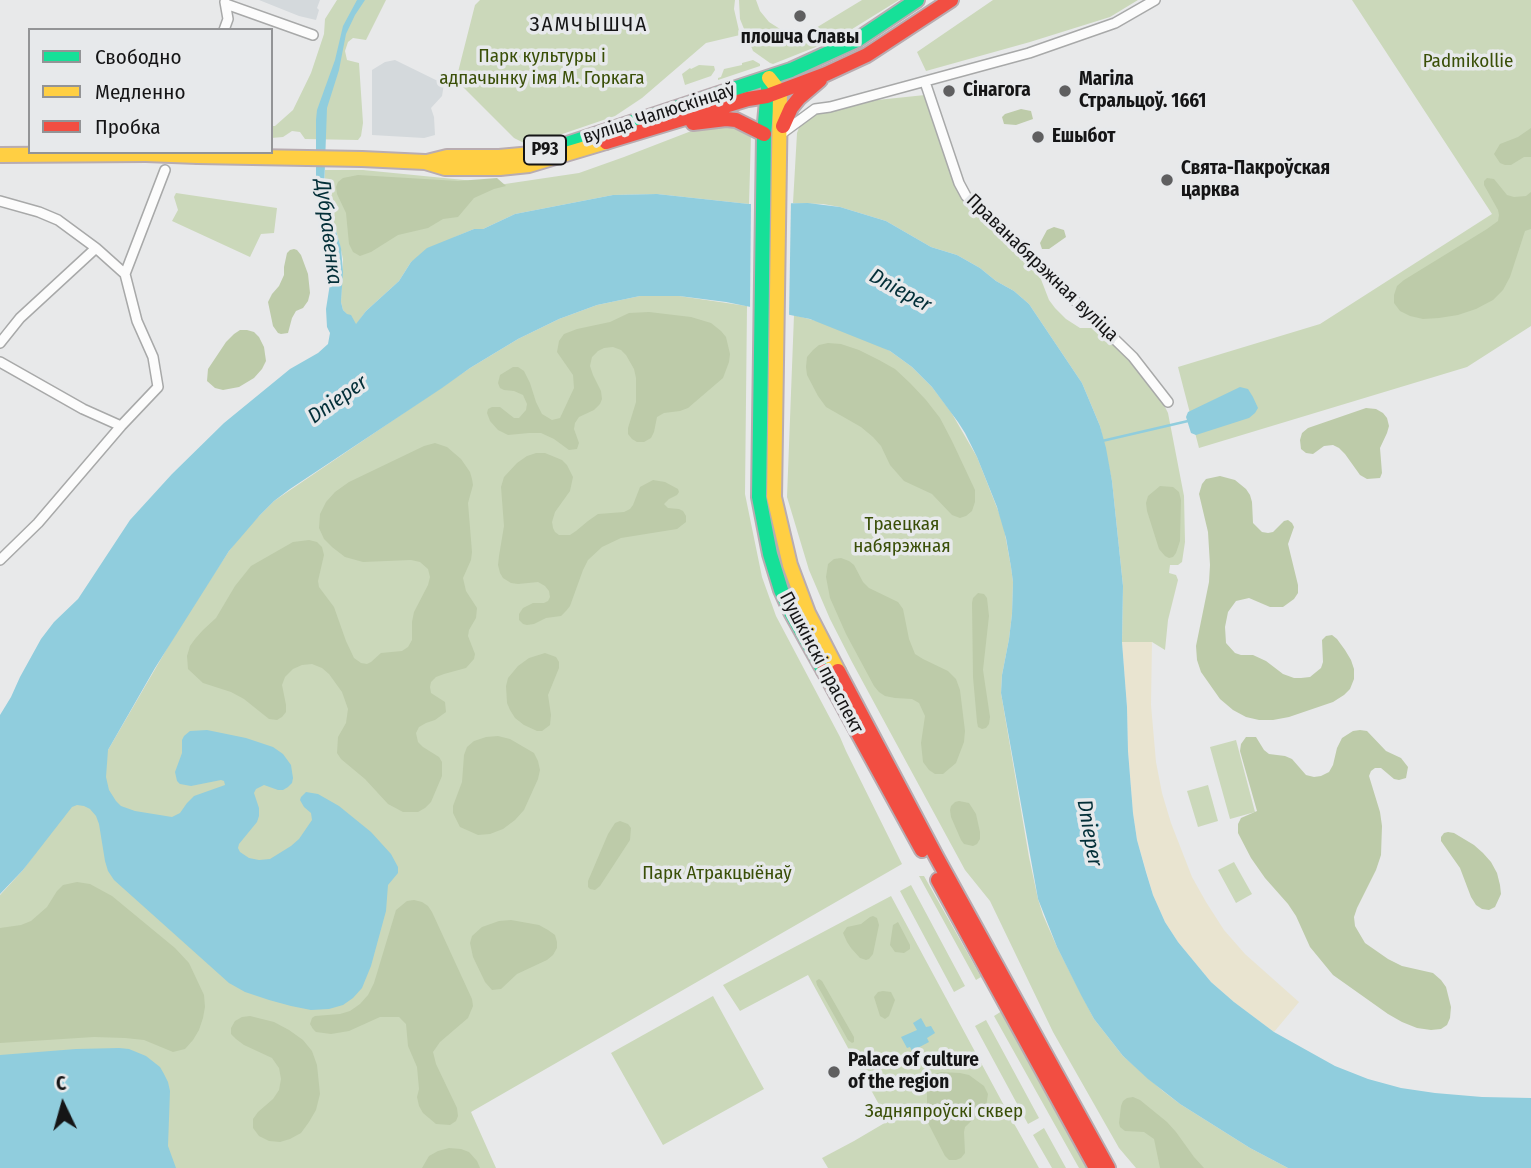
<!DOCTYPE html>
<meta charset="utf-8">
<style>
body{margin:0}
#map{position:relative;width:1531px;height:1168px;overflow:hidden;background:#e8e9ea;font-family:"Fira Sans Condensed",sans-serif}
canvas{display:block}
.legend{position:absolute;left:28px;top:28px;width:245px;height:126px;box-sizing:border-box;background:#e7e9eb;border:2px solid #939496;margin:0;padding:9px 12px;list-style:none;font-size:21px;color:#151516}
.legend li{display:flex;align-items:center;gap:14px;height:35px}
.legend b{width:35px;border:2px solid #939496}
.north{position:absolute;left:28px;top:1070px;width:70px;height:70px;-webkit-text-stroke:5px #e7e9eb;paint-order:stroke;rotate:355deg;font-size:19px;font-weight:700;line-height:28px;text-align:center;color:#151516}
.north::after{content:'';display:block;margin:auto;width:24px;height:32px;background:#151516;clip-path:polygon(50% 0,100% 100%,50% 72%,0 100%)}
</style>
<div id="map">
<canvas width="1531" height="1168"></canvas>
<ul class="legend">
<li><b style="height:9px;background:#16e098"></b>Свободно</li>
<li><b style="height:9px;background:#ffcf43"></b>Медленно</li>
<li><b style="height:9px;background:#f24e42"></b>Пробка</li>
</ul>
<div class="north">С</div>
</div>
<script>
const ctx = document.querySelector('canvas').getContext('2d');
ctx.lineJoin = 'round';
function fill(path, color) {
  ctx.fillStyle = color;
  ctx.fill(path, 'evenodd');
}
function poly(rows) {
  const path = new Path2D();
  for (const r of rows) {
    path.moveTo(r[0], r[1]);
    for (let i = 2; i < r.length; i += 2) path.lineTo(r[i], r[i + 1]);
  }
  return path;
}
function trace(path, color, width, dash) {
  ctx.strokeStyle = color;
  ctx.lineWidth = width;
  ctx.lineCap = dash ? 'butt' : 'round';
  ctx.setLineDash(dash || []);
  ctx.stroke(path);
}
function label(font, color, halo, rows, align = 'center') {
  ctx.font = font + ' "Fira Sans Condensed",sans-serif';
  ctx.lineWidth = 7;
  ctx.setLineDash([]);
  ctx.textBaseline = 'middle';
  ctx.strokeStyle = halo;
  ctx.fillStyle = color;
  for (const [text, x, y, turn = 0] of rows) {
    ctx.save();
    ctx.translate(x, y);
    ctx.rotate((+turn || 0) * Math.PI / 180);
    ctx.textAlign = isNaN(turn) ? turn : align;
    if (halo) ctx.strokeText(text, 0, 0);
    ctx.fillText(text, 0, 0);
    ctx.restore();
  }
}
fill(poly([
 [259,0,320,0,317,8,319,10,316,20,299,16],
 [395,60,444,84,442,96,431,108,434,117,435,135,424,138,372,135,372,70,385,62]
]), '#d4d9dc');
fill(poly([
 [337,0,386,0,366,40,353,38,348,42,345,51,347,60,359,63,363,123,361,136,358,140,305,139,300,132,292,131,283,137,271,138,271,126,275,126,293,110,311,73,324,34,325,19],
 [480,0,735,0,734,9,740,35,706,43,642,98,615,116,536,143,524,143,514,138,456,80,475,5],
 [739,0,756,0,760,11,769,22,780,29,788,32,801,32,811,31,824,23,862,0,899,0,836,39,773,64,770,63,753,51,740,19],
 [993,0,1138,0,1110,17,1030,42,926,71,917,52],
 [1352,0,1531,0,1531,326,1467,367,1199,448,1178,367,1320,324,1492,214],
 [753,60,760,64,760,66,718,80,718,78,721,77,724,69,742,65,742,63],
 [699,65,714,66,715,70,711,76,685,85,682,74,690,68,691,69],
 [925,95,955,181,975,211,1037,269,1049,300,1055,308,1066,319,1080,328,1092,328,1102,332,1142,371,1160,397,1168,413,1184,496,1185,542,1182,562,1178,565,1170,565,1169,573,1176,575,1178,580,1168,620,1165,650,1152,642,1122,642,1123,586,1112,481,1100,426,1082,383,1029,304,1014,291,996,281,980,268,957,255,931,247,886,221,840,207,823,204,793,203,797,133,800,125,811,114,858,102],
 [728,120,751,135,749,204,657,194,613,195,515,214,483,229,474,229,455,237,411,262,399,281,366,311,356,325,343,310,341,302,343,259,338,237,324,191,325,170,363,170,505,184,579,173,624,157,712,123],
 [176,193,277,208,274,233,261,234,250,257,172,221,178,210,174,197],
 [640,296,679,296,747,306,745,494,762,577,776,616,840,737,846,751,902,864,471,1112,496,1168,0,1168,0,895,23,870,108,750,183,621,229,551,244,531,274,501,470,368,518,339,559,319,597,305],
 [794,315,824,323,877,344,890,351,912,367,932,387,951,412,977,457,1003,523,1011,567,1013,582,1012,614,1009,639,1002,675,1001,693,1029,857,1038,899,1043,915,1057,947,1094,1019,1123,1056,1163,1091,1180,1104,1250,1148,1288,1168,1136,1168,1119,1148,1053,1032,990,901,965,870,852,662,830,619,809,570,787,497],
 [1236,740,1255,812,1230,819,1210,747],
 [1208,785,1218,821,1198,827,1187,791],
 [1234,862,1252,894,1236,903,1218,870],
 [919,876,924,876,981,977,976,980],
 [911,885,965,986,954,992,900,891],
 [891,896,1007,1111,1039,1168,828,1168,822,1158,854,1141,888,1121,808,975,740,1011,723,985],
 [713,996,764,1089,663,1145,611,1053],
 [1002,1011,1088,1168,1079,1168,994,1016],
 [986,1020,1039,1118,1028,1124,975,1026],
 [1044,1128,1066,1168,1052,1168,1033,1135]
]), '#cbd8ba');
fill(poly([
 [1021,109,1031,111,1033,119,1016,125,1004,124,1002,117,1005,114],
 [1531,128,1531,157,1524,157,1511,165,1505,165,1500,163,1494,154,1500,144,1518,137],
 [358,175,458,181,497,178,506,186,494,189,474,198,458,217,443,219,428,228,398,235,371,252,360,256,353,252,349,244,346,213,337,194,336,187,338,182,343,178],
 [1487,178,1494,179,1507,195,1514,197,1526,196,1531,192,1531,229,1525,231,1510,277,1503,290,1493,300,1476,309,1458,315,1439,318,1423,319,1410,316,1400,311,1394,303,1394,295,1397,286,1404,280,1487,229,1498,221,1499,215,1498,210,1484,185,1484,181],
 [1054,227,1064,230,1066,237,1049,249,1042,249,1040,243,1047,230],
 [294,249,297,250,301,255,308,274,310,293,308,301,303,308,296,311,292,318,288,333,281,334,278,333,273,326,268,302,272,294,279,286,284,275,284,267,287,253,290,250],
 [649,312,691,317,711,323,721,331,726,337,730,354,729,362,723,378,688,408,680,411,664,413,657,417,654,432,651,438,644,442,637,442,632,439,628,434,628,428,636,402,636,378,634,369,626,355,621,350,613,347,604,348,598,351,592,357,590,366,593,375,601,391,602,399,600,404,594,410,579,417,575,423,574,429,579,443,577,449,569,450,554,439,541,433,529,433,508,435,498,430,490,421,487,413,488,409,492,407,500,407,514,418,519,418,526,410,527,404,523,395,514,391,504,390,500,388,498,383,500,375,513,367,518,367,524,371,530,383,536,402,542,414,552,420,560,418,574,388,573,375,557,352,559,341,564,334,577,329,610,322,629,313],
 [240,330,247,330,254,332,259,337,264,347,266,361,262,369,254,378,239,387,223,390,215,388,207,381,208,369,226,342,234,334],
 [828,343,841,344,859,350,879,360,895,369,910,383,926,400,940,418,952,441,975,490,975,502,972,511,966,516,960,518,952,515,932,494,904,481,890,465,881,446,873,437,861,427,826,407,818,396,807,375,806,367,807,357,813,350,819,345],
 [1366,408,1376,409,1383,413,1387,418,1389,426,1387,433,1380,448,1382,473,1380,478,1367,479,1360,475,1345,454,1339,448,1333,445,1324,446,1313,454,1306,453,1301,449,1300,440,1302,433,1308,428],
 [435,443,447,447,461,459,470,472,472,479,473,485,468,503,472,552,471,560,463,578,466,591,477,608,476,618,469,630,468,636,475,654,474,659,466,668,444,674,436,677,431,682,430,687,431,693,445,702,446,712,435,720,426,723,419,727,416,733,418,742,423,747,439,757,442,762,442,776,431,802,425,808,418,812,403,812,388,804,365,779,341,759,337,753,338,737,346,723,348,709,342,692,329,674,322,668,312,664,302,665,293,669,285,677,282,685,286,705,286,712,282,717,277,720,269,719,244,699,231,692,203,683,188,669,187,656,190,646,195,639,203,630,216,618,235,586,251,566,293,542,309,540,317,542,322,547,324,555,318,581,319,587,334,607,346,641,354,658,361,663,367,664,371,662,381,653,402,651,408,647,412,640,412,622,414,612,428,585,430,577,428,569,420,562,411,560,363,562,345,557,332,547,324,539,319,528,320,514,326,502,335,492,349,482,424,446],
 [536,453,545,453,562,460,567,465,573,477,570,491,555,512,552,522,553,528,555,532,559,535,570,535,576,531,588,521,598,514,624,512,630,509,633,505,640,487,653,480,665,482,678,489,679,492,677,495,669,499,664,504,668,508,679,509,683,511,686,516,686,522,677,529,621,538,602,547,588,560,583,570,570,606,566,611,561,616,546,618,534,624,527,625,523,624,519,620,519,614,523,608,533,603,544,603,548,601,550,597,549,591,545,586,538,582,518,584,511,583,503,578,500,573,498,565,499,556,504,526,501,487,504,477,517,463,527,456],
 [1220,476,1235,480,1246,489,1250,495,1252,502,1253,523,1262,532,1268,533,1273,532,1284,521,1288,520,1292,523,1294,527,1288,544,1298,585,1298,593,1294,599,1283,607,1270,607,1249,598,1236,601,1228,612,1225,627,1226,643,1235,653,1241,655,1253,655,1266,661,1283,674,1294,678,1301,678,1310,677,1321,668,1323,662,1322,640,1326,636,1332,635,1337,639,1345,650,1351,660,1354,669,1354,679,1350,689,1344,695,1333,702,1289,717,1273,720,1259,720,1246,717,1233,710,1220,699,1201,672,1197,660,1196,646,1209,582,1210,565,1208,532,1199,494,1202,484,1206,479],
 [1160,486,1173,487,1179,492,1181,500,1180,541,1176,553,1173,557,1169,558,1165,556,1159,549,1147,511,1146,503,1148,496],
 [841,558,849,561,854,565,863,582,869,588,898,602,903,609,909,639,915,654,923,659,948,671,956,679,960,690,965,731,964,742,956,763,943,774,935,774,929,770,923,762,921,743,925,716,919,703,912,699,895,698,885,696,879,692,874,686,846,634,830,598,826,577,828,564,834,559],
 [978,593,984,594,987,598,989,616,983,670,990,717,989,724,986,728,982,729,978,727,977,722,973,677,972,603,973,598],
 [545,653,556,657,559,662,559,668,548,695,551,715,550,725,542,731,537,731,524,725,515,718,510,710,507,703,506,686,508,678,518,666,529,658],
 [1360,730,1367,731,1386,751,1401,758,1408,767,1406,778,1399,780,1394,779,1381,768,1375,768,1371,771,1369,776,1380,812,1382,826,1381,855,1376,870,1357,908,1354,917,1355,926,1365,943,1388,959,1402,966,1433,973,1441,980,1446,987,1451,1007,1450,1018,1447,1025,1441,1029,1431,1030,1417,1028,1402,1022,1388,1014,1333,975,1310,947,1296,916,1288,904,1265,878,1251,858,1238,833,1238,824,1241,818,1257,811,1240,751,1241,744,1246,737,1256,737,1264,750,1269,754,1285,756,1292,759,1306,775,1314,777,1321,776,1329,772,1333,765,1337,748,1342,738,1353,731],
 [498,736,510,739,534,753,538,761,540,770,538,779,524,810,515,820,503,829,490,834,478,835,460,827,453,813,453,806,462,782,464,755,467,747,474,741,486,737],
 [959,801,969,803,976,814,980,832,980,839,977,844,973,846,964,844,961,840,951,817,950,810,951,806,955,802],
 [620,821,628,824,631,828,630,840,600,886,595,890,590,889,588,887,588,881,608,834,615,823],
 [1448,832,1454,833,1474,845,1483,853,1491,862,1497,873,1500,885,1501,894,1495,907,1489,910,1482,909,1476,905,1471,897,1460,868,1441,841,1441,837,1444,833],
 [77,882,90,884,112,896,175,948,189,963,204,995,205,1007,203,1018,199,1030,193,1040,185,1049,173,1052,144,1040,125,1038,94,1037,0,1043,0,928,21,925,31,921,47,907,57,891,63,885],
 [414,900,422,902,428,906,432,912,472,999,473,1006,468,1018,440,1042,433,1052,436,1064,457,1108,458,1116,456,1121,450,1125,436,1124,423,1113,419,1106,417,1097,419,1089,417,1067,408,1046,406,1024,399,1017,380,1017,349,1031,331,1034,316,1032,313,1029,310,1024,312,1018,315,1016,340,1014,350,1011,360,1004,368,995,374,983,396,910,407,901],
 [873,916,877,918,879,925,873,954,869,959,866,960,860,958,851,948,847,942,843,933,847,927,861,924,870,917],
 [511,920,539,925,548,930,555,935,557,942,557,948,553,955,547,960,517,974,501,989,492,990,485,982,473,957,470,943,472,936,482,927,499,921],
 [898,922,910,945,910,949,904,953,895,952,890,945,893,925],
 [819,979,822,981,854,1037,854,1042,852,1043,848,1040,817,985,816,981],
 [883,991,891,992,895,1000,889,1016,885,1019,880,1016,874,997,878,992],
 [250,1016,274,1022,289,1030,303,1040,312,1051,317,1065,320,1094,316,1110,309,1122,301,1133,290,1139,280,1142,269,1141,259,1136,253,1128,253,1119,258,1112,273,1099,279,1090,281,1079,279,1068,272,1058,244,1045,236,1039,231,1034,231,1028,235,1021,242,1017],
 [941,1072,960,1073,969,1075,984,1086,988,1094,986,1107,965,1127,964,1132,965,1153,961,1158,956,1160,949,1160,945,1156,927,1121,927,1084,935,1074],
 [1133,1097,1140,1100,1167,1122,1176,1132,1194,1157,1204,1168,1160,1168,1154,1139,1144,1132,1125,1131,1120,1127,1119,1123,1121,1106,1123,1101,1127,1098],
 [449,1148,461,1149,469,1152,477,1161,480,1168,422,1168,429,1156,438,1151]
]), '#bdcba9');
fill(poly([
 [1122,642,1152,642,1151,705,1156,762,1162,793,1171,823,1192,877,1206,902,1224,930,1245,954,1299,1002,1274,1032,1234,1002,1211,982,1178,942,1165,922,1153,895,1137,840,1133,813,1128,751,1127,707]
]), '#e9e4d0');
fill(poly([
 [357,0,365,0,355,15,346,34,339,70,327,108,324,191,341,248,343,272,341,302,343,310,347,314,351,315,356,324,366,311,399,281,411,262,427,248,474,229,483,229,515,214,613,195,657,194,749,204,808,203,840,207,886,221,931,247,957,255,980,268,996,281,1014,291,1029,304,1082,383,1100,426,1106,448,1112,481,1123,586,1122,642,1127,707,1128,751,1133,813,1137,840,1146,872,1153,895,1165,922,1178,942,1211,982,1234,1002,1274,1032,1335,1066,1368,1079,1401,1088,1435,1093,1482,1097,1531,1098,1531,1168,1288,1168,1250,1148,1180,1104,1148,1079,1123,1056,1094,1019,1081,995,1057,947,1038,899,1001,693,1002,675,1009,639,1012,614,1013,582,1011,567,1006,538,997,507,977,457,965,433,958,422,932,387,912,367,890,351,810,319,726,302,679,296,640,296,597,305,559,319,518,339,470,368,442,388,290,489,274,501,260,515,229,551,155,668,108,750,106,777,109,790,116,801,121,806,135,811,172,817,180,813,187,803,194,796,225,785,224,781,221,780,191,786,180,784,177,781,175,772,182,753,182,740,184,736,190,731,207,730,246,738,273,747,283,754,291,765,293,778,292,783,288,787,283,790,278,790,264,785,256,789,254,793,259,808,259,816,257,822,239,844,238,848,240,852,249,858,259,860,270,859,291,846,299,839,312,820,311,813,304,807,300,800,301,797,306,792,318,794,339,806,371,832,391,854,398,867,398,873,388,885,386,911,371,966,362,988,353,998,343,1005,329,1009,311,1010,291,1006,269,1000,245,992,229,983,114,880,108,871,105,861,99,824,96,816,90,809,84,806,77,805,72,807,23,870,0,894,0,715,11,697,20,677,41,639,54,622,78,599,130,520,172,474,224,423,290,369,318,353,328,344,330,333,327,327,326,309,332,271,329,250,316,194,316,120,317,110,335,60,343,26],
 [1240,387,1248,389,1253,397,1258,408,1255,413,1249,418,1196,435,1191,433,1186,417,1188,412],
 [921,1018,926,1027,931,1026,935,1033,927,1038,929,1042,912,1051,910,1047,907,1048,901,1037,917,1030,913,1023],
 [119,1048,129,1049,146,1056,160,1067,164,1074,168,1082,170,1091,168,1146,176,1168,0,1168,0,1055,76,1049]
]), '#90cddd');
fill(poly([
 [791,199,789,317,750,310,751,201]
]), '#e8e9ea');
trace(poly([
 [1102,441,1188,421]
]), '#90cddd', 2.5);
const street = poly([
 [226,4,313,35],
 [224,30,228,19,225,2],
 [925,82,959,183,966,196,978,209,1002,230,1133,357,1168,402],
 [781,134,815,109,830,107,1029,53,1115,23,1155,0],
 [0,201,39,212,58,220,96,248,125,274],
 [125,274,165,170],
 [0,343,20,318,96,248],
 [0,362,83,409,121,426,158,387,153,357,137,321,125,274],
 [0,560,38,523,121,426]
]);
const fast = poly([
 [769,78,764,134,759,497,770,554,781,590,791,612,824,671],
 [558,147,791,70,857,40,917,0]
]);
const slow = poly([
 [769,78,780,92,774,497,790,565,808,613,838,671],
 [0,155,146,154],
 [198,156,362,159,425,162,445,168,500,168,529,165,606,142],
 [427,162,447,157,499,157,532,154]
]);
const jam = poly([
 [693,123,726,119,736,120,764,134],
 [783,126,791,108,799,98,820,80],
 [606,142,748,99,767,96,826,74,867,55,951,0],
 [824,671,922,850],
 [838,671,937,858,1108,1168],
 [938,880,1096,1168]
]);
trace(street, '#a8a9a9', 12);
trace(fast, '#b8acb1', 18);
trace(slow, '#b8acb1', 18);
trace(jam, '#b8acb1', 18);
trace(street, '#fcfcfc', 9);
trace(fast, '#16e098', 14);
trace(slow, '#ffcf43', 14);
trace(jam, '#f24e42', 14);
const slowBridge = poly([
 [146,154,198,156]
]);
trace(slowBridge, '#b8acb1', 18, []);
trace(slowBridge, '#ffcf43', 14);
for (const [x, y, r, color] of [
 [800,16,7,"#5f5f60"],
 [949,91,7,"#5f5f60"],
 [1065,91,7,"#5f5f60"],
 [1038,137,7,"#5f5f60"],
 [1167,180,7,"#5f5f60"],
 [834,1072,7,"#5f5f60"]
]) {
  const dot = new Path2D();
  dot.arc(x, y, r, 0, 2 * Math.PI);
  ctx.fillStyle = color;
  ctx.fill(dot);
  trace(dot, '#e7e9eb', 2.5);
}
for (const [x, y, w] of [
 [545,150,42]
]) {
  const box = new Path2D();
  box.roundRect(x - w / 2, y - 14.5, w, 29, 5);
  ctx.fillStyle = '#e7e9eb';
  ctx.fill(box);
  trace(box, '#151516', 2);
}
label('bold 18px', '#151516', null, [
 ["Р93",545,150]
]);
label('bold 19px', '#151516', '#e7e9eb', [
 ["плошча Славы",800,38,"center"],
 ["Магіла",1079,80],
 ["Стральцоў. 1661",1079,102],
 ["Сінагога",963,91],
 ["Ешыбот",1052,137],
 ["Свята-Пакроўская",1181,169],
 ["царква",1181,191],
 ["Palace of culture",848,1061],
 ["of the region",848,1083]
], 'left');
label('19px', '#3a4f08', '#e7e9eb', [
 ["Парк культуры і",542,57],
 ["адпачынку імя М. Горкага",542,79],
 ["Padmikollie",1468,62],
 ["Траецкая",902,525],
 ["набярэжная",902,547],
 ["Парк Атракцыёнаў",717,874],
 ["Задняпроўскі сквер",944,1112]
]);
label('19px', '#151516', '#e7e9eb', [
 ["вуліца Чалюскінцаў",659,114,-18],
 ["Праванабярэжная вуліца",1042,268,44],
 ["Пушкінскі праспект",821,663,62]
]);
ctx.letterSpacing = '2px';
label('21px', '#151516', '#e7e9eb', [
 ["ЗАМЧЫШЧА",589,25]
]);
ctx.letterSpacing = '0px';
label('italic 21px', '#032f38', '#e7e9eb', [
 ["Дубравенка",328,232,83],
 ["Dnieper",900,291,29],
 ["Dnieper",338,400,-35],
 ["Dnieper",1089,833,80]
]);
</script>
